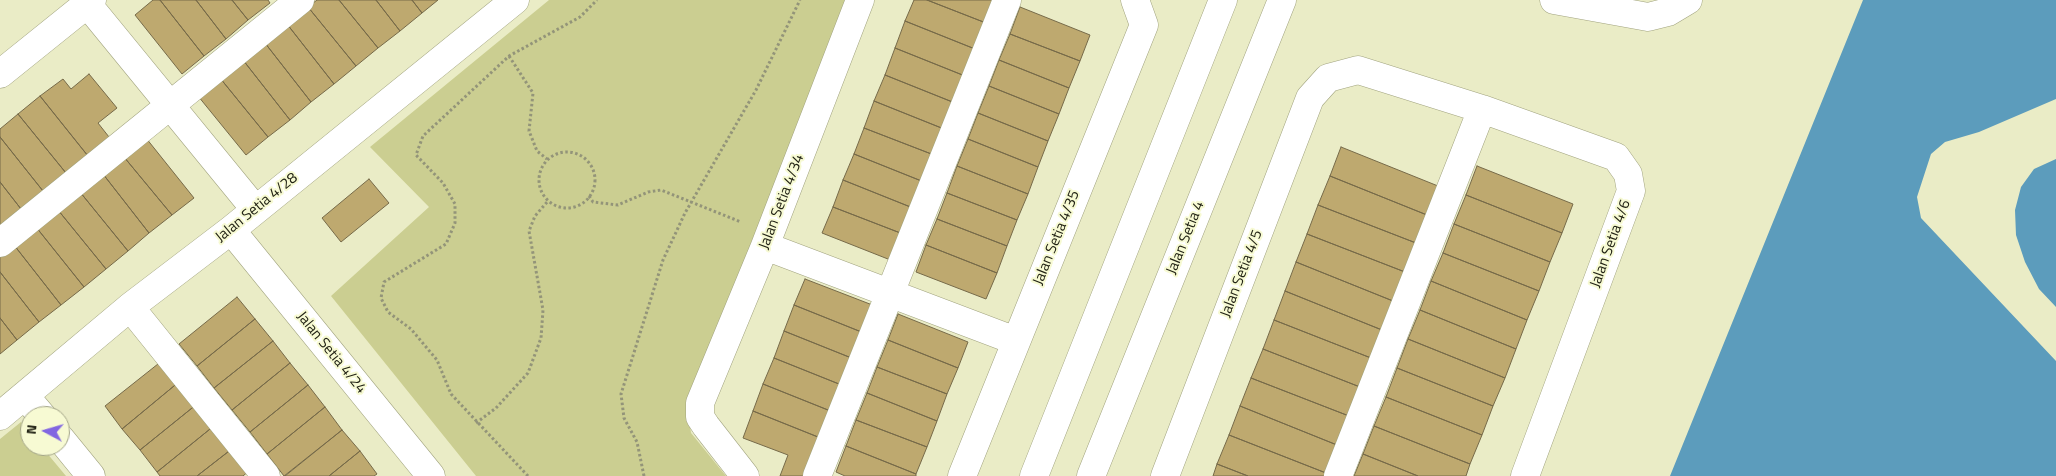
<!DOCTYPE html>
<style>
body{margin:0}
#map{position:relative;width:2056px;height:476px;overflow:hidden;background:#eaecc6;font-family:"Titillium Web",sans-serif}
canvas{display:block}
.north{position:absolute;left:20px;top:406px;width:50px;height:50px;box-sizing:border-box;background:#f7fad3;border:1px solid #a2a487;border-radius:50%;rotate:276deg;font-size:14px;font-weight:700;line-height:20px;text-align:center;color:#222315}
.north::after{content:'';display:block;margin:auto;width:18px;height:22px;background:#8266e1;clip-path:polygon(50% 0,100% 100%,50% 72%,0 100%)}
</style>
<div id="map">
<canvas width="2056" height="476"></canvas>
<div class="north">N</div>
</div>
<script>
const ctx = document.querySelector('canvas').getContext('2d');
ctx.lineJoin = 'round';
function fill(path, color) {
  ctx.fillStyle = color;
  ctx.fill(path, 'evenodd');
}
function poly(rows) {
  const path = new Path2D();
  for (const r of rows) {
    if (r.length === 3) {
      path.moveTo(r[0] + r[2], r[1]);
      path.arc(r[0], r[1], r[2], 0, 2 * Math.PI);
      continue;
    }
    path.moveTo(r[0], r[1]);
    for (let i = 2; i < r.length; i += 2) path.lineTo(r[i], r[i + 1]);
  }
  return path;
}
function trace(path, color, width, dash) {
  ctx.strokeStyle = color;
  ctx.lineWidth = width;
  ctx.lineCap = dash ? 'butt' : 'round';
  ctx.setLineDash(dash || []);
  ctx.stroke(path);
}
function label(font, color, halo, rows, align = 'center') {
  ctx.font = font + ' "Titillium Web",sans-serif';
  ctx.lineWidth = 4;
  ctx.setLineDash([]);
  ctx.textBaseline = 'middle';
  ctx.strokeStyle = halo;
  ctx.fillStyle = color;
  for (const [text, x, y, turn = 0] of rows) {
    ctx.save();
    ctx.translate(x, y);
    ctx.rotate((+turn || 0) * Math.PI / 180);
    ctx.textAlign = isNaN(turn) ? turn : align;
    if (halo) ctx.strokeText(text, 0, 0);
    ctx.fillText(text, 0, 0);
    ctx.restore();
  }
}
fill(poly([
 [549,0,847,0,687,406,691,433,726,476,476,476,331,296,429,207,370,147],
 [21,422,30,433,30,446,41,446,66,476,0,476,0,439]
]), '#cbce91');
fill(poly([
 [1863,0,2056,0,2056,99,1979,132,1945,142,1931,154,1917,197,1921,218,2056,361,2056,476,1670,476],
 [2056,159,2056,307,2039,289,2025,262,2016,235,2015,210,2021,187,2034,169]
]), '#5c9cbc');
const building = poly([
 [153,0,160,0,204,56,182,74,135,15,153,0],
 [160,0,196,0,226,39,204,56,160,0],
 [196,0,232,0,248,20,226,39,196,0],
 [232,0,268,0,270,3,248,20,232,0],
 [317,0,339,0,378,48,356,66,308,7,317,0],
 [339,0,376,0,400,31,378,48,339,0],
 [376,0,412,0,422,13,400,31,376,0],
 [412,0,438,0,422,13,412,0],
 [914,0,927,0,986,23,975,49,905,21,914,0],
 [927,0,995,0,986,23,927,0],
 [308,7,356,66,334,84,287,24,308,7],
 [1020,7,1090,35,1080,61,1010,34,1020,7],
 [905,21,975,49,965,76,895,48,905,21],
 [287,24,334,84,311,102,265,43,287,24],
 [1010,34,1080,61,1069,88,999,60,1010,34],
 [265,43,311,102,290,120,243,60,265,43],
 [895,48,965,76,955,103,885,75,895,48],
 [243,60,290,120,268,137,220,78,243,60],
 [999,60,1069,88,1059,114,989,86,999,60],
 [89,74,117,108,98,123,109,137,88,156,40,96,63,79,71,89,89,74],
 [885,75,955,103,944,129,874,101,885,75],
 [220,78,268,137,246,155,198,96,220,78],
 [989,86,1059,114,1048,141,978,113,989,86],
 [40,96,88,156,66,173,18,114,40,96],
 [874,101,944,129,934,155,864,128,874,101],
 [978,113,1048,141,1038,167,968,139,978,113],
 [18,114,66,173,43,191,0,137,0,129,18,114],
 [864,128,934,155,924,182,854,154,864,128],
 [0,137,43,191,21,209,0,182,0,137],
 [146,138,194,198,172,215,124,157,146,138],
 [968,139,1038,167,1028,194,957,166,968,139],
 [1341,147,1438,186,1427,215,1330,176,1341,147],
 [854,154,924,182,913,208,843,180,854,154],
 [124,157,172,215,149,233,103,174,124,157],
 [957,166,1028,194,1017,220,947,193,957,166],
 [1477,166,1573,204,1562,233,1466,195,1477,166],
 [103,174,149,233,128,251,80,192,103,174],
 [1330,176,1427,215,1416,243,1318,205,1330,176],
 [369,179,389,203,341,242,322,218,369,179],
 [843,180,913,208,903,234,833,207,843,180],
 [0,182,21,209,0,227,0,182],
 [80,192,128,251,106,269,58,210,80,192],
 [947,193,1017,220,1007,246,937,219,947,193],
 [1466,195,1562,233,1550,262,1454,224,1466,195],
 [1318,205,1416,243,1405,272,1307,234,1318,205],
 [833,207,903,234,893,261,822,233,833,207],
 [58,210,106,269,84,287,36,227,58,210],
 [937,219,1007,246,997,273,926,245,937,219],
 [1454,224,1550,262,1539,291,1443,253,1454,224],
 [36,227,84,287,61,305,14,245,36,227],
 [1307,234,1405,272,1393,301,1296,262,1307,234],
 [14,245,61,305,39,322,0,272,0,257,14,245],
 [926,245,997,273,986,299,916,272,926,245],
 [1443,253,1539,291,1527,320,1431,281,1443,253],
 [1296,262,1393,301,1382,330,1285,291,1296,262],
 [0,272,39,322,17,340,0,318,0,272],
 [805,279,875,306,864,333,794,305,805,279],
 [1431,281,1527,320,1516,349,1420,310,1431,281],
 [1285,291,1382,330,1371,358,1274,320,1285,291],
 [237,297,255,319,197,366,179,344,237,297],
 [794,305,864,333,854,359,784,331,794,305],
 [1420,310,1516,349,1505,378,1408,339,1420,310],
 [898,314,968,342,958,368,888,340,898,314],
 [0,318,17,340,0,354,0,318],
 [255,319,273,341,214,388,197,366,255,319],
 [1274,320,1371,358,1360,387,1263,349,1274,320],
 [784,331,854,359,844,386,774,358,784,331],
 [1408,339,1505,378,1493,406,1397,368,1408,339],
 [888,340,958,368,947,394,877,367,888,340],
 [273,341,290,363,232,410,214,388,273,341],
 [1263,349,1360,387,1349,416,1251,378,1263,349],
 [774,358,844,386,833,412,763,384,774,358],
 [163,360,180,381,122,429,105,406,163,360],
 [290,363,308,385,250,432,232,410,290,363],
 [877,367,947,394,937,421,867,393,877,367],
 [1397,368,1493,406,1482,435,1386,397,1397,368],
 [1251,378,1349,416,1337,445,1240,406,1251,378],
 [180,381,197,404,140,450,122,429,180,381],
 [763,384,833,412,823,439,753,411,763,384],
 [308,385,325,407,267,454,250,432,308,385],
 [867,393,937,421,927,447,856,420,867,393],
 [1386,397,1482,435,1470,464,1374,426,1386,397],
 [197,404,215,425,157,472,140,450,197,404],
 [1240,406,1337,445,1326,473,1229,435,1240,406],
 [325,407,342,430,284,476,267,454,325,407],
 [753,411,823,439,808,476,780,476,788,455,743,438,753,411],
 [856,420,927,447,916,474,846,446,856,420],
 [215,425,233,448,197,476,160,476,157,472,215,425],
 [1374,426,1470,464,1466,476,1418,476,1363,454,1374,426],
 [342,430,360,451,329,476,285,476,342,430],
 [1229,435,1326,473,1325,476,1248,476,1217,464,1229,435],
 [846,446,916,474,916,476,845,476,836,472,846,446],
 [233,448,250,470,243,476,197,476,233,448],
 [360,451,377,474,374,476,329,476,360,451],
 [1363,454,1418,476,1354,476,1363,454],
 [1217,464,1248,476,1213,476,1217,464]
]);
fill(building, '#bea96f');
trace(building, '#766a49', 1);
const minor = poly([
 [84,0,255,209],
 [1554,0,1648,17,1668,12,1688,0],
 [0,74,92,0],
 [231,230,431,476],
 [0,243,300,0],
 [765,246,1016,341],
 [130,307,266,476],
 [25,396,42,416],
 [0,416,130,307,231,230,515,0],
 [60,438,91,476],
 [745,476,706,426,700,417,700,403,765,246,860,0],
 [817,476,1007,0],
 [962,476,1144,25,1135,0],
 [1034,476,1223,0],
 [1091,476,1282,0],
 [1165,476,1310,98,1328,78,1358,70,1482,109,1616,157,1628,174,1631,191,1525,476],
 [1338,476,1482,109]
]);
trace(minor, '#a1a37f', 29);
trace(poly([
 [509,56,533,93,529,131,537,151,547,159],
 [567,180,28],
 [589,196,593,202,618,205,648,192,661,190,741,222],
 [476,423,496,408,528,373,541,338,543,310,529,231,535,216,548,201],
 [528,476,451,394,437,360,411,329,388,312,381,298,384,282,446,244,455,223,455,204,443,183,416,155,423,136,509,56,580,17,597,0],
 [644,476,637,442,624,418,621,394,663,260,685,213,756,90,800,0]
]), '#939479', 3, [2.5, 2.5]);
trace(minor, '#fff', 28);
label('15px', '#222315', '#f7fad3', [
 ["Jalan Setia 4/34",782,202,-69],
 ["Jalan Setia 4/28",257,208,-39],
 ["Jalan Setia 4/35",1057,238,-68],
 ["Jalan Setia 4",1186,238,-68],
 ["Jalan Setia 4/6",1611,244,-70],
 ["Jalan Setia 4/5",1242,274,-69],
 ["Jalan Setia 4/24",331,353,51]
]);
</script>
